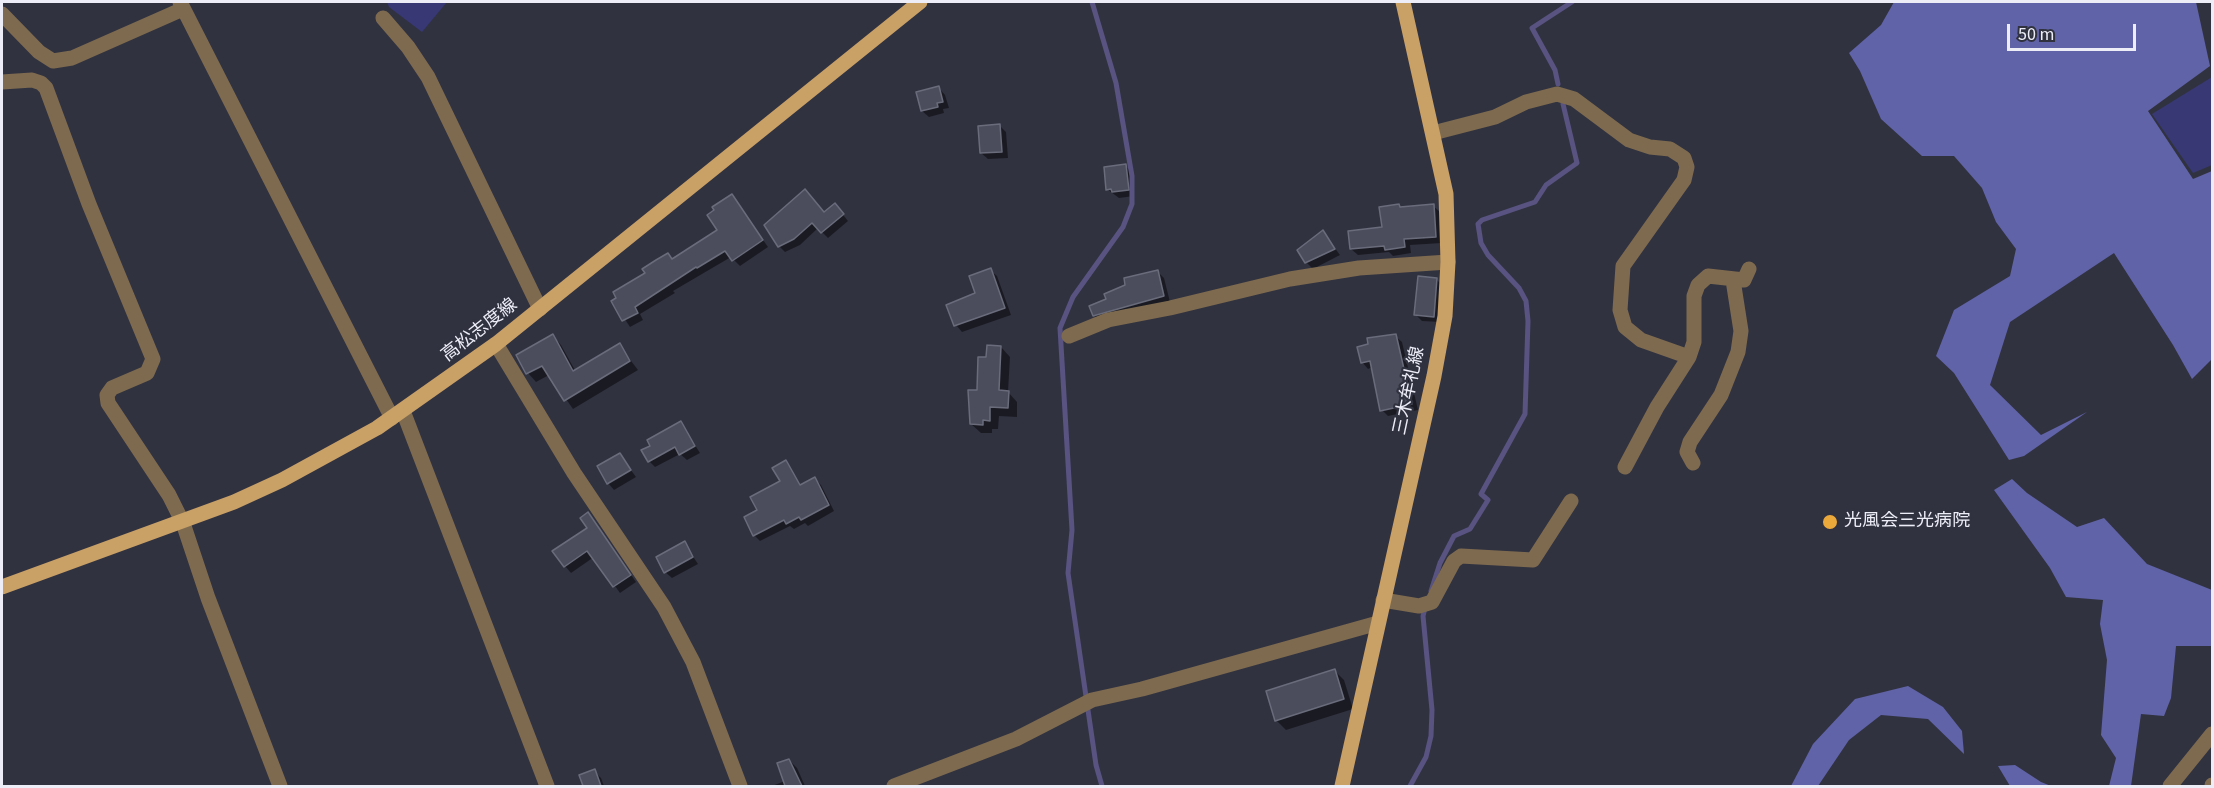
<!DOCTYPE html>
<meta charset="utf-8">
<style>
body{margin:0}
#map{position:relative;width:2214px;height:788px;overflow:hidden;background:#313240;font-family:"Source Sans 3",sans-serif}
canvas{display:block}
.frame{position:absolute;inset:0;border:3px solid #ecedf7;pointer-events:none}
.scale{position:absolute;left:2007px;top:24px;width:129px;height:27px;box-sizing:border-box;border:3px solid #ecedf7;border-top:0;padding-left:8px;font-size:18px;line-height:21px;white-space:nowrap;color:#ecedf7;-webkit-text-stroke:4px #313240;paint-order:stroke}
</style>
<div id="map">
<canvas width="2214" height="788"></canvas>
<div class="frame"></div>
<div class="scale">50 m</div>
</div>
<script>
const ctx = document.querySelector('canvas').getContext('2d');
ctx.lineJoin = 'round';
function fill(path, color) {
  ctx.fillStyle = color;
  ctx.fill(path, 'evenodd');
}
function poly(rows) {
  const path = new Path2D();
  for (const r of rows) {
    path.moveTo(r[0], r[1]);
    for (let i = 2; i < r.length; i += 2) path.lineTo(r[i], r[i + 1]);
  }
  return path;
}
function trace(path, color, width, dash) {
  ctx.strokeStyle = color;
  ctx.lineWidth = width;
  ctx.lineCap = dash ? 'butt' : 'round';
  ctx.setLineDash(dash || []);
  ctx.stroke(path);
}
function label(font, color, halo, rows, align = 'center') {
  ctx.font = font + ' "Source Sans 3","Noto Sans JP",sans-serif';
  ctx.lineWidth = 4.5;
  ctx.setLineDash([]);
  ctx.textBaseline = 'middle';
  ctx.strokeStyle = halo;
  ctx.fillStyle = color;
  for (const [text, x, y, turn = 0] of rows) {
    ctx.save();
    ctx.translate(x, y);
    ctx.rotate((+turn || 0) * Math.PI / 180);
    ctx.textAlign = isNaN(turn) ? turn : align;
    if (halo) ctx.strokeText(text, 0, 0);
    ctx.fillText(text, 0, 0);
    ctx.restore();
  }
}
fill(poly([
 [387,2,447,2,422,32,389,7],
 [2212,77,2212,165,2193,173,2152,114]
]), '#373874');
fill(poly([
 [1894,2,2196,2,2210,66,2148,111,2193,179,2212,171,2212,359,2192,379,2173,345,2114,253,2010,322,1990,385,2041,435,2087,412,2024,456,2009,460,1954,373,1936,356,1954,310,2010,276,2016,249,1996,222,1982,188,1954,156,1922,156,1881,119,1860,71,1849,53,1881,25],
 [2012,479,2027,493,2077,527,2104,518,2147,564,2212,590,2212,646,2176,646,2171,698,2164,716,2141,714,2131,786,2109,786,2116,758,2101,735,2107,660,2100,624,2103,600,2066,597,2050,568,1994,490],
 [1908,686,1943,707,1962,731,1964,754,1928,719,1881,715,1849,740,1818,786,1791,786,1813,744,1855,699],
 [2015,765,2041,782,2051,786,2010,786,1998,766]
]), '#6063a7');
fill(poly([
 [939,88,945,95,949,108,943,109,944,113,929,117,922,111],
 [1000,126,1006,132,1008,158,988,159,981,153],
 [1125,166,1132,172,1134,196,1119,198,1107,189],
 [732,196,768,247,740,266,731,257,673,291,675,293,640,314,643,320,630,327,613,301,719,230],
 [1433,206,1440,212,1442,243,1410,245,1411,253,1393,256,1389,252,1358,255,1351,249],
 [840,211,848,221,828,238,818,228,800,245,785,252,779,246,825,213],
 [1323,232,1340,255,1313,269,1306,262],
 [990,270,997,276,1011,315,962,332,956,325,948,306,977,294],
 [1157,271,1164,278,1170,302,1100,321,1094,315,1108,300],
 [1436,279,1443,286,1440,322,1422,321,1416,315],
 [553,336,561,345,576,372,619,345,638,370,573,409,549,375,536,382,528,373,518,355],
 [1395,336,1402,342,1418,410,1388,416,1382,410,1373,367,1368,369,1362,362],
 [1001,347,1010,357,1008,392,1017,402,1017,417,999,416,998,429,992,429,992,433,981,433,971,424,978,392,987,359],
 [681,423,700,453,687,460,680,454,655,467,649,461],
 [620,455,636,477,614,490,608,483],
 [785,462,801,486,815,479,821,485,834,511,808,526,805,523,794,529,790,526,760,541,754,535,759,511,782,482],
 [588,514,636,582,620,593,594,557,571,573,565,566,589,528],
 [684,543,698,564,672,578,665,572],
 [1334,670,1344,680,1353,709,1286,730,1276,720],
 [789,760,797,768,805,786,772,786,785,781],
 [594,771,601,778,604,786,585,786,581,776]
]), '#0007');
trace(poly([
 [1092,2,1116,83,1132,176,1132,204,1123,227,1073,297,1060,328,1072,530,1068,573,1096,765,1102,786],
 [1558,84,1555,70,1532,28,1572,2],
 [1431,591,1440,563,1454,536,1470,529,1488,500,1481,494,1525,414,1528,321,1526,301,1519,288,1488,255,1481,243,1478,224,1482,220,1535,202,1546,185,1577,163,1563,104],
 [1410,786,1426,757,1431,736,1432,710,1423,616,1425,608]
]), '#585381', 5);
const building = poly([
 [939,86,943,102,937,103,938,107,921,111,916,92,939,86],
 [1000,124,1002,152,980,153,978,126,1000,124],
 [1126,164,1129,190,1112,192,1111,189,1106,190,1104,167,1126,164],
 [805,189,824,212,835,203,844,214,821,233,812,223,794,239,778,247,764,225,805,189],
 [732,194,763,240,732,261,725,251,697,268,696,267,635,307,638,313,622,321,611,301,616,298,613,292,645,273,642,269,656,260,668,253,672,259,717,230,707,215,714,210,712,207,732,194],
 [1399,204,1400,207,1434,204,1436,237,1404,239,1405,247,1385,250,1384,246,1350,249,1348,231,1382,227,1379,207,1399,204],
 [1323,230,1335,249,1305,263,1297,250,1323,230],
 [991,268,1005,308,954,326,946,305,975,293,969,276,991,268],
 [1158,270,1164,296,1093,316,1089,306,1106,299,1104,294,1125,285,1124,278,1158,270],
 [1418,276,1437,278,1434,317,1414,315,1418,276],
 [553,334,573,371,620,343,630,361,564,401,542,366,526,374,516,355,553,334],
 [1396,334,1412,404,1380,411,1370,361,1361,363,1357,347,1368,344,1367,338,1396,334],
 [987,345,1001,346,999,390,1009,391,1008,408,990,407,990,421,983,420,983,425,970,424,968,390,977,390,978,357,986,357,987,345],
 [681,421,695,446,679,455,675,447,648,462,641,450,650,446,647,440,681,421],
 [620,453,631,470,607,484,597,466,620,453],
 [786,460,800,485,815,477,829,505,801,520,799,517,786,524,784,520,753,536,744,517,757,510,750,497,780,481,772,468,786,460],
 [588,512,631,575,613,587,587,551,564,567,552,551,587,528,580,518,588,512],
 [685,541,693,557,664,573,656,557,685,541],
 [1335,669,1344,699,1275,721,1266,691,1335,669],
 [789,759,802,786,785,786,777,763,789,759],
 [595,769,601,786,583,786,579,775,595,769]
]);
fill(building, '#4b4d5c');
trace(building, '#6a6c7c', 1.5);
trace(poly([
 [180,2,392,418],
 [2,14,39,52,53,61,72,58,183,9],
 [383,18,408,47,428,77,540,309],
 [2,82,32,80,41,83,46,88,89,204,153,359,147,373,112,388,107,395,108,403,169,495,183,523,208,598,280,786],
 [1433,133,1495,117,1526,102,1557,94,1574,99,1629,140,1650,147,1670,149,1684,158,1687,167,1684,180,1623,266,1620,310,1625,327,1641,340,1689,357],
 [1069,336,1108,320,1170,308,1290,279,1359,268,1448,262],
 [496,344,574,473,664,607,693,662,740,786],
 [403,411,547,786],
 [1693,463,1687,452,1690,442,1721,395,1738,352,1741,331,1733,280],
 [1625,467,1657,407,1689,357,1694,342,1694,296,1698,285,1708,276,1744,280,1749,269],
 [1383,600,1419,606,1432,602,1454,561,1461,556,1533,560,1571,501],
 [894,786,1016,739,1092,700,1142,689,1378,623],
 [2170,786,2212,734],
 [2212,786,2212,785]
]), '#7e6b4f', 15);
trace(poly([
 [2,587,234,502,282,480,377,428,496,344,920,2],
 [1342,786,1434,376,1445,316,1448,262,1446,194,1403,2]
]), '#c9a066', 15);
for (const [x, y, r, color] of [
 [1830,522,8,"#eca93b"]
]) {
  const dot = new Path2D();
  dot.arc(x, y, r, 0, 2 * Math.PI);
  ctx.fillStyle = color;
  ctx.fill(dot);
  trace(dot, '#313240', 2);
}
label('18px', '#ecedf7', '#313240', [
 ["高松志度線",480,331,-38],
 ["三木牟礼線",1410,391,-78]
]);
label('18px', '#ecedf7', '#313240', [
 ["光風会三光病院",1844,522]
], 'left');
</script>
